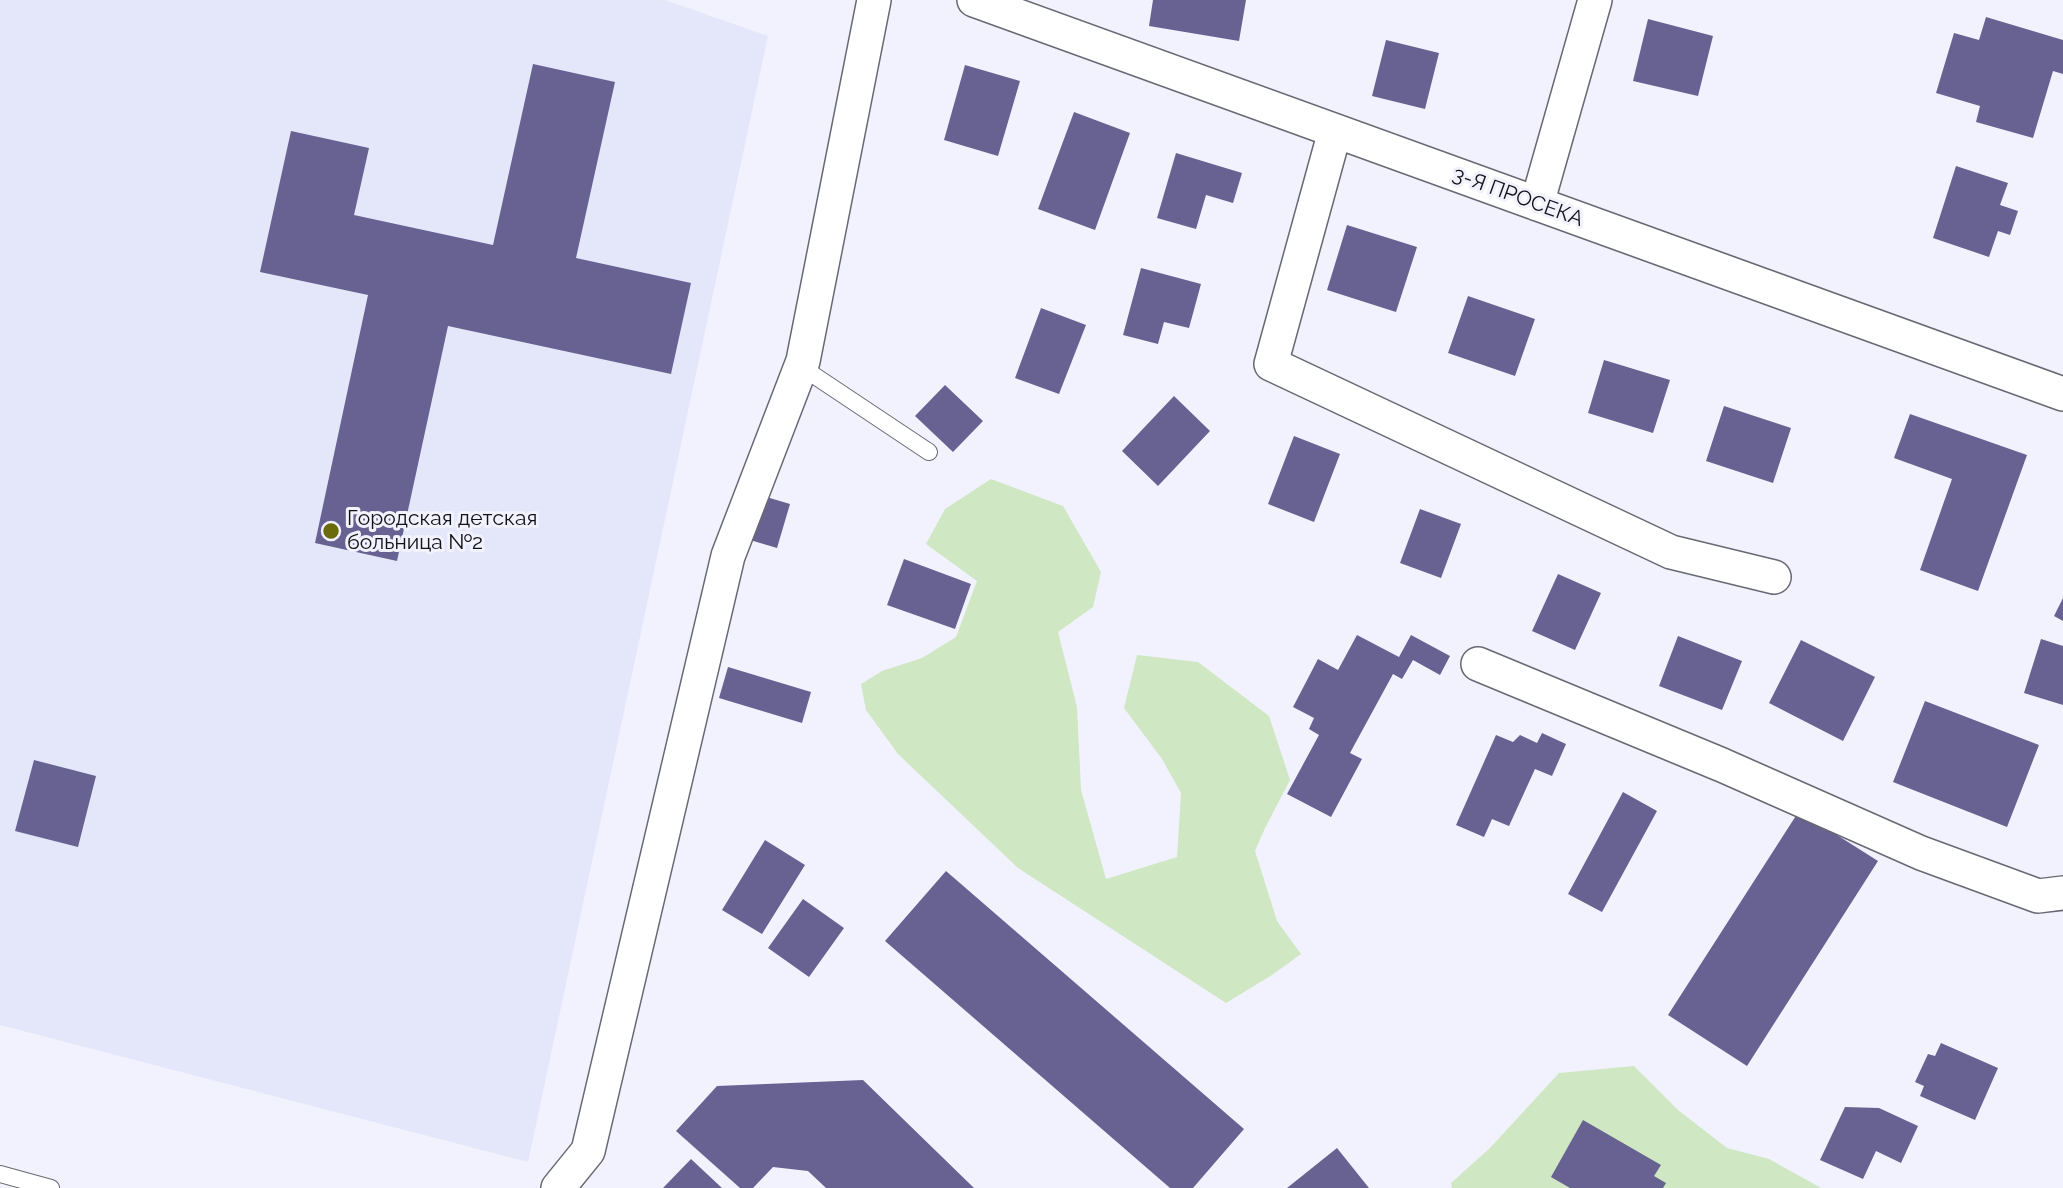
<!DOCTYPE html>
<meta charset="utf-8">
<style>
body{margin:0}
canvas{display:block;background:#f1f2fe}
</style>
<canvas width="2063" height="1188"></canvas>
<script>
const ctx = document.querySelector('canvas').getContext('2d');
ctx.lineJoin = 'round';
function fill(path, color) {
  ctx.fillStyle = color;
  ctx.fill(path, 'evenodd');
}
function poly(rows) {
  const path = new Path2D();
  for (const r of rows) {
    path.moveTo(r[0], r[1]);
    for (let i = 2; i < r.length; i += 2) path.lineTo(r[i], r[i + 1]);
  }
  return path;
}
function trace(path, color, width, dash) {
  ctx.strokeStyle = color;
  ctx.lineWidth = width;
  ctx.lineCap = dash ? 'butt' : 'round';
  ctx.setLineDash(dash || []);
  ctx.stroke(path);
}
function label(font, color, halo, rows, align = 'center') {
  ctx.font = font + ' Raleway,sans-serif';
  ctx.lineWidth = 6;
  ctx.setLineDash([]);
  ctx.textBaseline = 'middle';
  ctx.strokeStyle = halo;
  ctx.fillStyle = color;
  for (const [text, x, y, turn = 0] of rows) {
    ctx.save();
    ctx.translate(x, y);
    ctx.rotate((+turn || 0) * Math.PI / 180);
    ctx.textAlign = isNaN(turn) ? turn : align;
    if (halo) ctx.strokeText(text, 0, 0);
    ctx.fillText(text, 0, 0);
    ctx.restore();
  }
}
fill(poly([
 [0,0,665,0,768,36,528,1162,0,1025]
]), '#e4e7fa');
fill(poly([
 [991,479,1063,506,1101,572,1093,607,1058,632,1077,707,1081,790,1106,879,1177,857,1181,793,1162,759,1124,708,1137,655,1198,662,1269,716,1290,780,1265,828,1255,851,1277,921,1301,954,1272,975,1226,1003,1018,868,898,754,866,710,861,684,882,671,922,658,956,637,977,581,926,544,945,509],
 [1634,1066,1678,1110,1727,1148,1769,1159,1821,1188,1452,1188,1451,1183,1490,1148,1559,1073]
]), '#cfe7c3');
fill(poly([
 [1153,0,1246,0,1239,41,1149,26],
 [1986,17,2063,40,2063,74,2053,71,2033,138,1976,122,1980,106,1936,93,1954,33,1979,40],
 [1648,19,1713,36,1698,96,1633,81],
 [1386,40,1439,53,1425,109,1372,96],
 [533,64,615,82,576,258,691,283,671,374,448,326,397,561,315,543,368,295,260,272,291,131,369,148,354,215,493,245],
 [965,65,1020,81,998,156,944,140],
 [1074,112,1130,133,1095,230,1038,209],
 [1176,153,1242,173,1233,203,1206,195,1196,229,1157,218],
 [1956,166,2008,183,2000,205,2018,211,2010,235,1998,231,1989,257,1933,238],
 [1347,225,1417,247,1396,312,1327,290],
 [1141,268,1201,284,1189,328,1164,322,1158,344,1123,335],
 [1468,296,1535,319,1515,376,1448,353],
 [1041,308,1086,325,1059,394,1015,378],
 [1604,360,1670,380,1653,433,1588,413],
 [945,385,983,421,953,452,915,416],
 [1174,396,1210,431,1158,486,1122,451],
 [1724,406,1791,428,1773,483,1706,461],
 [1910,414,2027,455,1978,591,1920,570,1952,479,1894,458],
 [1294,436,1340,454,1314,522,1268,504],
 [763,496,790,504,777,548,750,540],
 [1420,509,1461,524,1441,578,1400,563],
 [904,559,971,584,955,629,887,605],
 [1558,574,1601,593,1575,650,1532,631],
 [2063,598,2063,621,2054,616],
 [1357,635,1399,657,1411,635,1450,656,1440,675,1413,660,1402,679,1393,674,1350,753,1362,759,1331,817,1287,794,1319,735,1309,729,1314,718,1293,707,1318,659,1338,670],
 [1678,636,1742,661,1722,710,1659,686],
 [2041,639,2063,646,2063,705,2024,693],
 [1801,640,1875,677,1843,741,1769,703],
 [728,667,811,692,802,723,719,698],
 [1925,701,2039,745,2007,827,1893,782],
 [1542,733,1566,744,1552,776,1535,769,1509,826,1492,819,1484,837,1456,825,1496,735,1513,742,1520,735,1537,743],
 [34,760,96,776,78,847,15,831],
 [1623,792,1657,811,1602,912,1568,894],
 [1799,811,1878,861,1747,1066,1668,1015],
 [765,840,805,865,762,934,722,910],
 [946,871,1244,1129,1193,1188,1170,1188,885,941],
 [803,899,844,928,809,977,768,948],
 [1941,1043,1998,1068,1975,1120,1920,1096,1924,1086,1915,1082,1928,1054,1935,1056],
 [863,1080,974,1188,826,1188,808,1171,773,1167,753,1188,740,1188,676,1131,717,1086],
 [1845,1107,1879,1108,1918,1126,1901,1163,1876,1151,1863,1179,1820,1160],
 [1583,1120,1661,1165,1654,1176,1666,1183,1663,1188,1570,1188,1551,1177],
 [1337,1148,1369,1188,1287,1188],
 [691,1159,722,1188,663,1188]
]), '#676292');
const service = poly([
 [803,361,812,374,929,452],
 [0,1174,51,1188]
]);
const minor = poly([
 [974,0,2063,394],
 [1335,131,1271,364,1671,552,1774,577],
 [1537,204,1595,0],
 [1478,664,1722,765,1921,853,2038,896,2063,893],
 [558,1188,588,1151,728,556,803,361,874,0]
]);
trace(service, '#676972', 18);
trace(minor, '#676972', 36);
trace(service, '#fff', 16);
trace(minor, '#fff', 33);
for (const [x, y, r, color] of [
 [331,531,9,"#6c6b09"]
]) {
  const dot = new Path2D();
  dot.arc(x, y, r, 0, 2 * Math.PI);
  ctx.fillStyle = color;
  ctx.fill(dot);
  trace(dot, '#f1f2fe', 2.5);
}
label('21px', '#111216', '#f1f2fe', [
 ["3-Я ПРОСЕКА",1518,197,20]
]);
label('21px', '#111216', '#f1f2fe', [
 ["Городская детская",347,519],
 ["больница №2",347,543]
], 'left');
</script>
